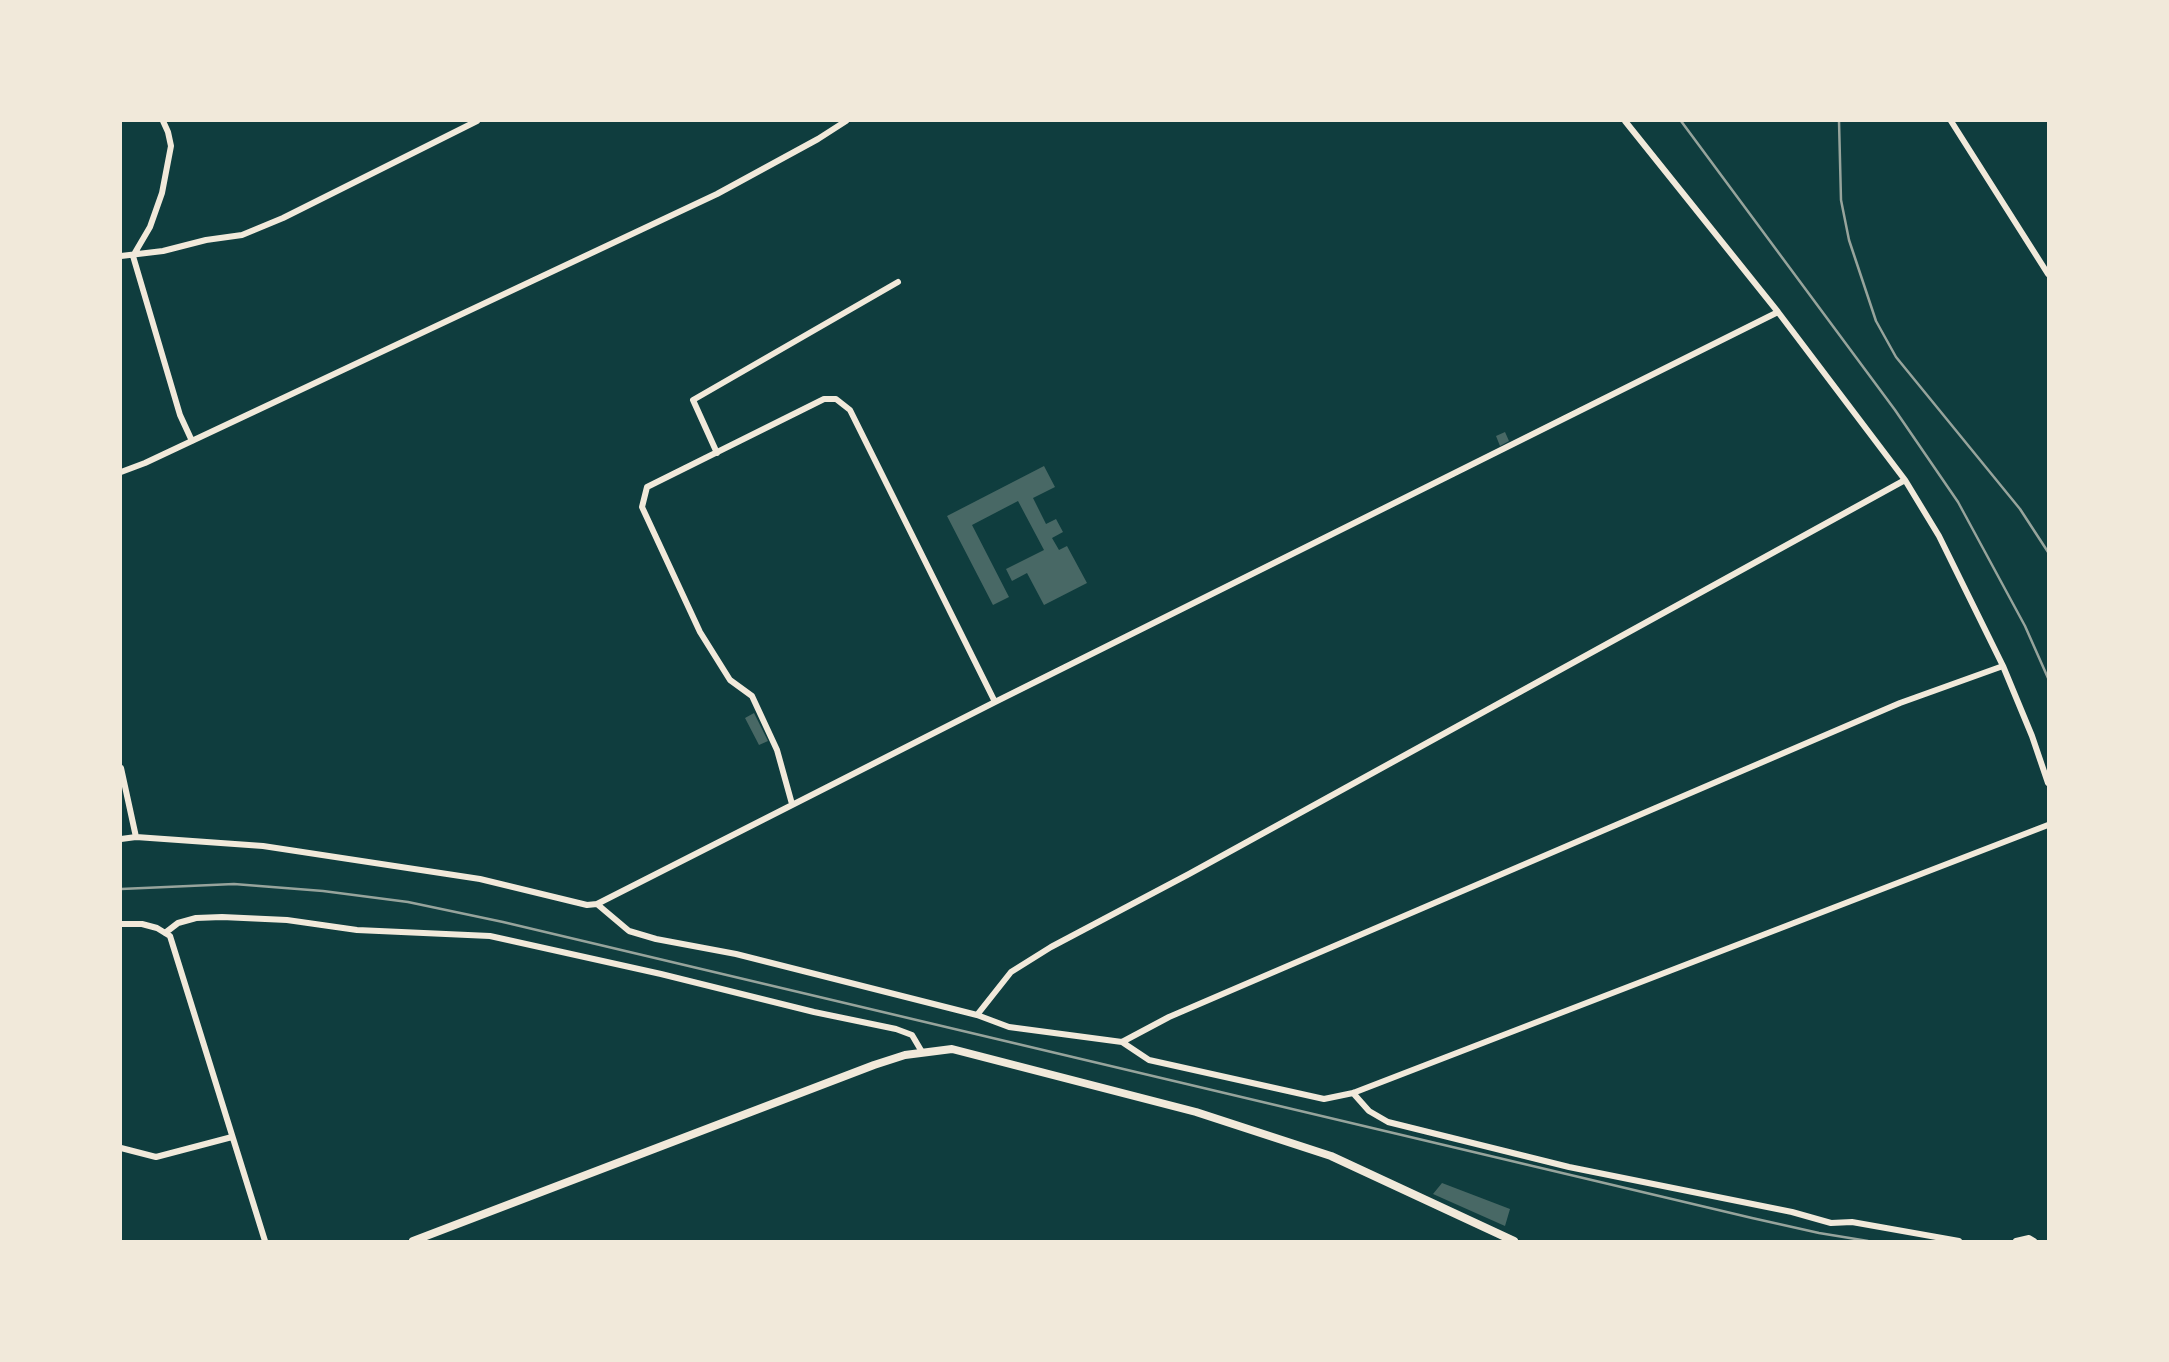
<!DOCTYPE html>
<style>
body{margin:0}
#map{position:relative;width:2169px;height:1362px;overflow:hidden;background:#0f3d3e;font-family:Helvetica,sans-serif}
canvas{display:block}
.frame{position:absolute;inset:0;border:122px solid #f1e9da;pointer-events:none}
</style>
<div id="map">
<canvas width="2169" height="1362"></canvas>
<div class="frame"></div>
</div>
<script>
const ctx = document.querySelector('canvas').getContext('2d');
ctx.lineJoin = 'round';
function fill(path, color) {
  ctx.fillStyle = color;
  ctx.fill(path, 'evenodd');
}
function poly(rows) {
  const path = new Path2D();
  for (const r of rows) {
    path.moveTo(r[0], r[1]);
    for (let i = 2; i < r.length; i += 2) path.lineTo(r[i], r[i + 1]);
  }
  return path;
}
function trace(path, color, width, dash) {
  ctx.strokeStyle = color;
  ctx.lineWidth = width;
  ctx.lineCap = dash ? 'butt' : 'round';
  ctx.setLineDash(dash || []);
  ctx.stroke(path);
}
fill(poly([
 [1505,432,1509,441,1500,446,1496,436],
 [1044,466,1055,487,1033,498,1046,524,1056,519,1063,532,1052,538,1059,550,1067,546,1087,583,1044,605,1027,573,1012,581,1006,569,1044,550,1018,501,972,525,1009,597,993,605,947,516],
 [754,713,768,741,759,745,745,718],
 [1442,1183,1510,1209,1505,1226,1433,1194]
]), '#486865');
trace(poly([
 [163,121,168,132,171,146,162,193,150,227,133,256,180,415,192,441],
 [1625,121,1778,312,1905,480,1939,536,2003,666,2032,736,2048,783],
 [1951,121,2048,274],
 [121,256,163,251,206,240,242,235,283,218,477,121],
 [717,453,693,400,898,282],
 [121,472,145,463,717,194,818,139,846,121],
 [121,768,136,837],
 [792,804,777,750,752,696,730,680,700,632,642,507,647,487,824,399,836,399,850,410,995,702],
 [121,839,136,837,263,846,480,879,587,905,597,904,995,702,1778,312],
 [597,904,629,931,656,939,736,954,977,1015,1011,972,1051,947,1189,874,1905,480],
 [121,924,142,924,157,928,170,936,265,1241],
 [165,933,178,923,196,918,222,917,287,920,357,930,490,936,661,974,814,1012,896,1029,912,1035,922,1052],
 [977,1015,1009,1027,1122,1042,1149,1060,1324,1099,1353,1093,2048,825],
 [1122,1042,1169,1017,1900,703,2003,666],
 [1353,1093,1369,1111,1388,1122,1569,1167,1792,1212,1831,1223,1852,1222,1959,1241],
 [121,1148,156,1157,232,1137],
 [2016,1241,2029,1238,2034,1241]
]), '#f1e9da', 6);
trace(poly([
 [413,1241,874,1065,905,1055,952,1049,1196,1112,1331,1156,1514,1241]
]), '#f1e9da', 8);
trace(poly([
 [1681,121,1895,410,1958,502,2025,626,2048,678],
 [1839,121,1841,200,1849,240,1876,321,1896,357,2020,509,2048,552],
 [121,889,234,884,323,891,408,902,503,922,1752,1218,1819,1233,1868,1241]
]), '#97a49c', 2.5);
</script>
